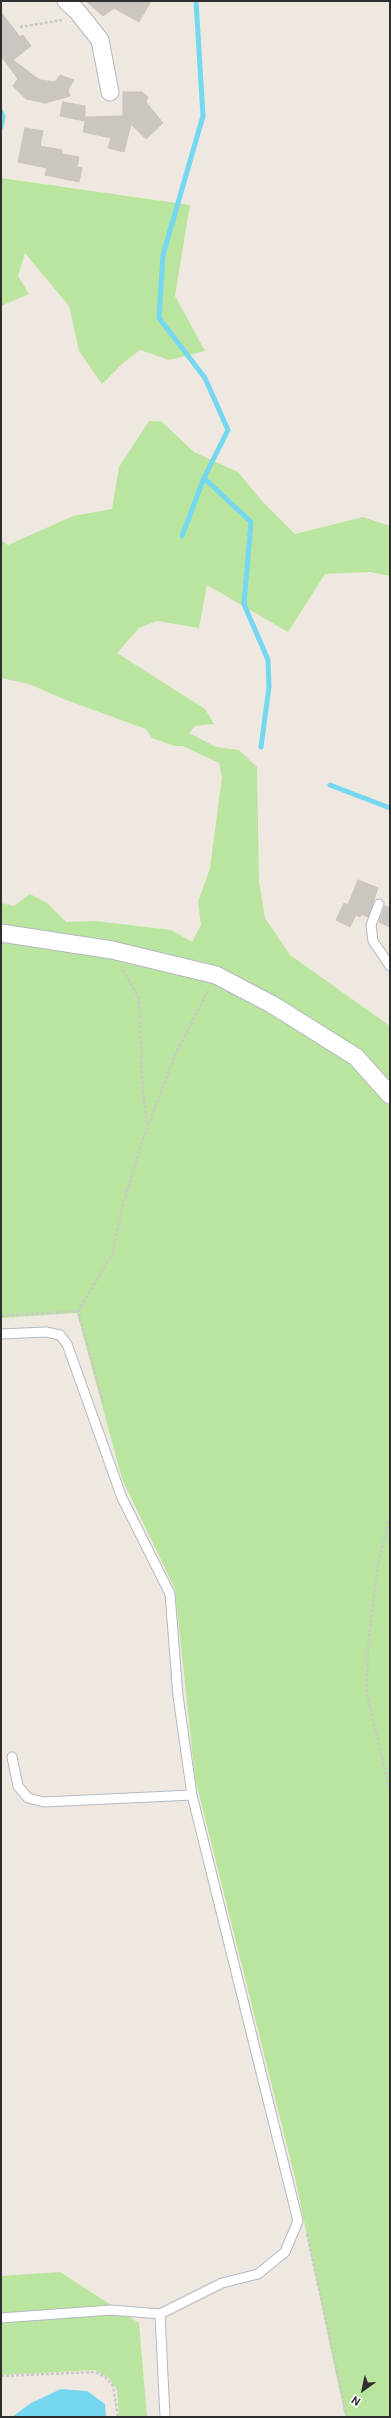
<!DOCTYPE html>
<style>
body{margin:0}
#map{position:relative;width:391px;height:2418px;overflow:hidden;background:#efe8e1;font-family:Roboto,sans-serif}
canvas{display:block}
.frame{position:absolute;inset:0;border:2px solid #2e2e2e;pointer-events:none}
.north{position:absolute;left:343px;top:2370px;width:40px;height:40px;-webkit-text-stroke:3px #fff;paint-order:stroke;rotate:213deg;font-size:11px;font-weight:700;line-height:16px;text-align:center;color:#2e2e2e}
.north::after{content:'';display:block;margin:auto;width:14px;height:18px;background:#2e2e2e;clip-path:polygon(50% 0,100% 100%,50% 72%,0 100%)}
</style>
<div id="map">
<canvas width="391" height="2418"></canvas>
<div class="frame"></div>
<div class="north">N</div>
</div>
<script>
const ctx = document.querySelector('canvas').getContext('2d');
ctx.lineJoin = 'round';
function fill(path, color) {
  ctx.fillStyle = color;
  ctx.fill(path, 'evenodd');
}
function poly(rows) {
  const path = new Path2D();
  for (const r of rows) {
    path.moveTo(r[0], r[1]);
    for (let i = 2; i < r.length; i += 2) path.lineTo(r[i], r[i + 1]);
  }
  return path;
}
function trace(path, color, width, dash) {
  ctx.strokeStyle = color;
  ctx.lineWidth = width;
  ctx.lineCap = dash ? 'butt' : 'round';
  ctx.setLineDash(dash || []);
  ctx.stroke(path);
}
fill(poly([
 [1,178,190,205,175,296,205,351,169,360,140,350,123,363,102,384,79,351,69,306,25,253,18,276,29,294,1,306],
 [149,421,161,421,194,452,238,472,261,500,295,534,363,517,390,526,390,576,370,572,325,574,288,632,207,585,199,628,157,621,139,628,117,653,205,709,214,724,195,726,189,733,216,747,239,750,257,767,259,881,265,918,290,955,390,1026,390,2417,345,2417,295,2178,195,1778,175,1589,122,1479,77,1313,1,1318,1,903,14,906,30,894,47,903,66,922,95,921,171,930,192,942,201,925,198,902,210,868,222,777,219,763,183,746,175,746,152,738,146,729,66,700,29,684,1,678,1,540,8,545,73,516,112,509,119,467],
 [60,2272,139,2323,147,2417,119,2417,117,2390,109,2378,95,2370,1,2375,1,2276]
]), '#bae59e');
fill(poly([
 [61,2389,87,2391,105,2404,106,2417,12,2417,31,2403]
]), '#75d7f0');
trace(poly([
 [196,1,203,116,163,255,159,318,205,378,228,430,204,478,251,522,244,604,268,660,269,687,261,747],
 [1,112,3,116,1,127],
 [182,536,204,478],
 [330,785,390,808]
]), '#75d7f0', 5);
const building = poly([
 [86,1,151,1,139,22,114,8,103,16,86,1],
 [1,12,20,37,23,35,31,46,13,60,40,80,55,82,60,75,74,80,68,90,70,96,45,103,26,99,13,86,18,79,1,56,1,12],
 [123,92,142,92,148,97,146,102,163,123,146,139,131,124,124,152,108,148,111,138,83,132,86,117,123,116,123,92],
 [63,102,85,106,85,121,60,116,63,102],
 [25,128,43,131,40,146,62,150,62,154,79,157,77,167,82,168,79,182,45,175,47,168,18,162,25,128],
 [358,880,378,888,368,917,361,914,360,917,356,915,350,927,336,920,344,903,348,905,358,880],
 [385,906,390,908,390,927,379,922,385,906]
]);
fill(building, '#cbc6bf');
trace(building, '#cbc4ba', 1);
const service = poly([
 [379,904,371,925,373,941,390,966],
 [1,1334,46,1332,60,1335,67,1344,122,1498,170,1594,178,1696,192,1795,298,2221,285,2252,258,2274,222,2283,160,2314,165,2417],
 [12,1757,18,1786,28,1798,44,1802,192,1795],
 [1,2318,111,2310,160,2314]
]);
const minor = poly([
 [66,1,77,11,100,40,110,92],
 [1,933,112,950,216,975,273,1005,356,1057,390,1095]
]);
trace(service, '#b4b8c1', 11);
trace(minor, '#b4b8c1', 19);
trace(poly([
 [20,27,62,20],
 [123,970,139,998,142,1080,147,1126],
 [78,1311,113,1253,122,1208,142,1142,175,1055,209,989],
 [1,1316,78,1311,103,1402],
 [390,1516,378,1564,368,1644,367,1694,390,1791],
 [307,2234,347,2417],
 [1,2376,95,2372,105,2377,113,2386,118,2417]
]), '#c9c9c9', 2.5, [3, 2]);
trace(service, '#fff', 9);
trace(minor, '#fff', 17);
</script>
